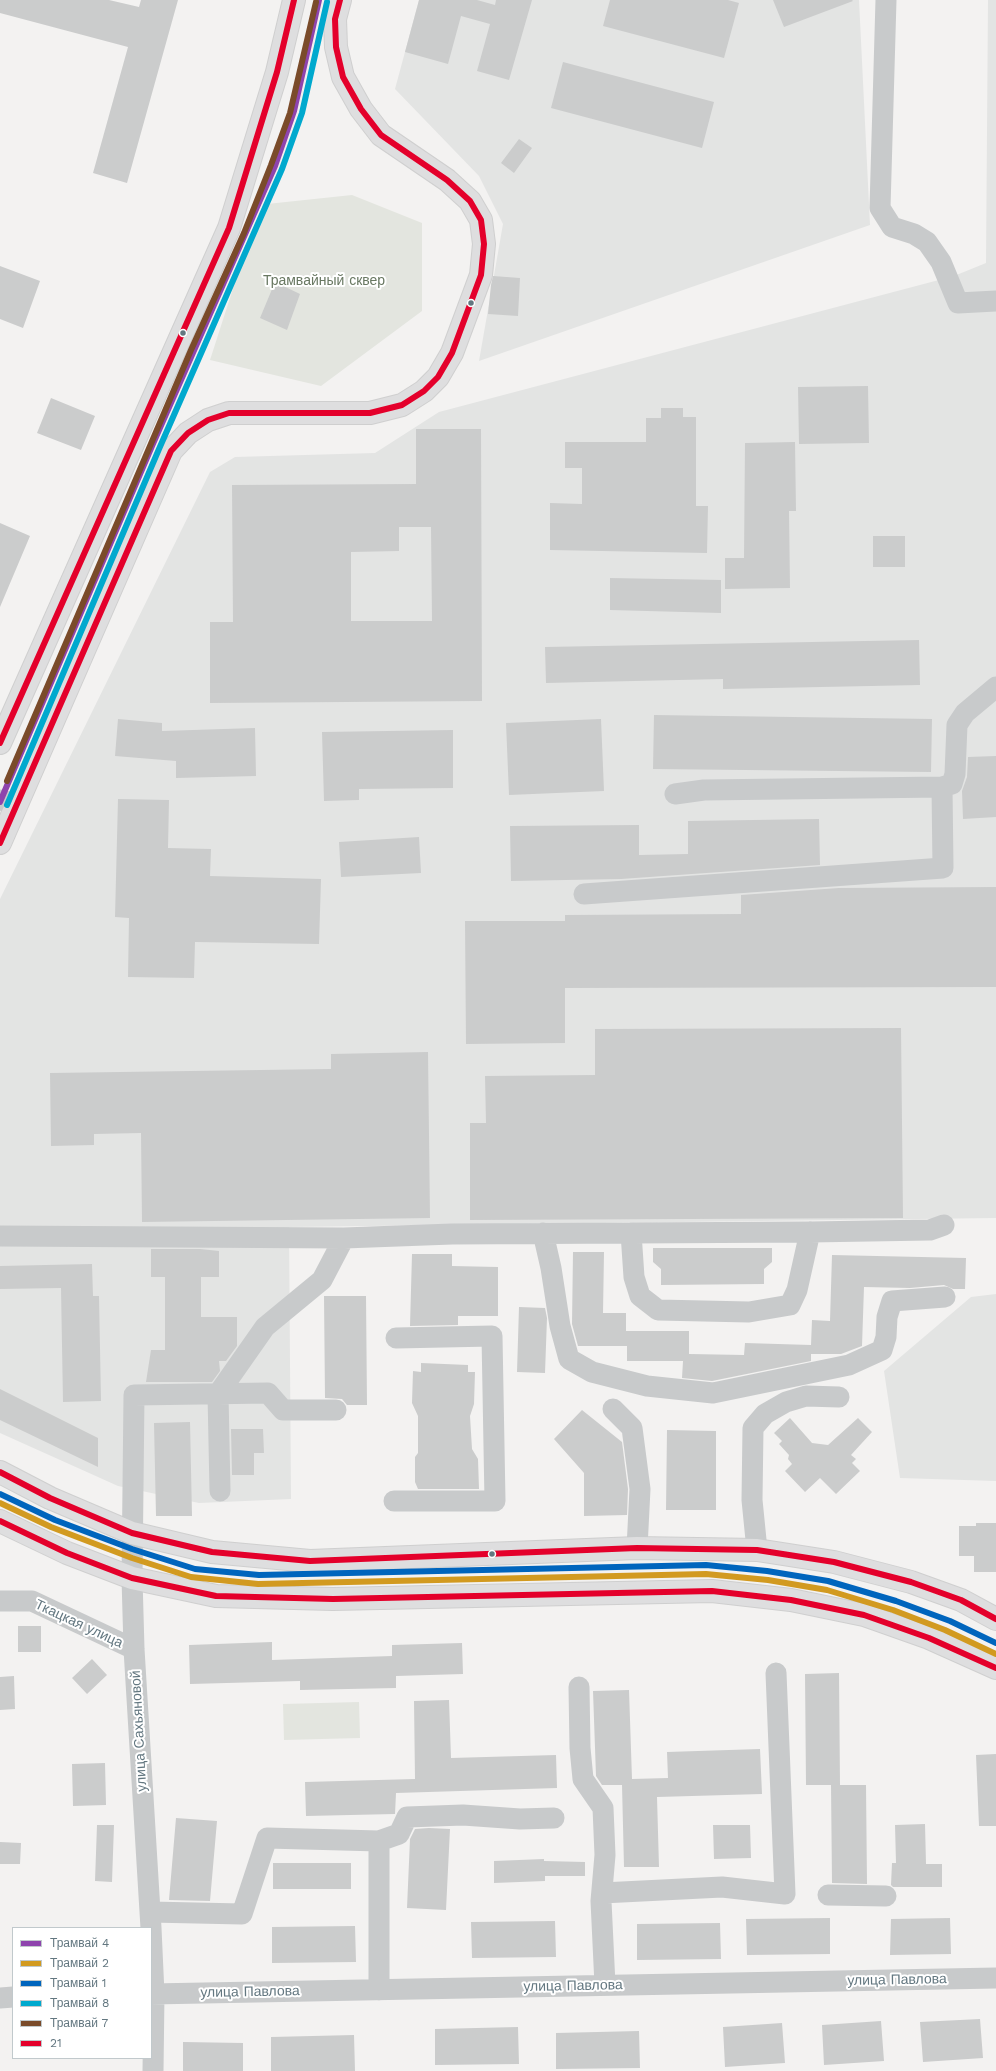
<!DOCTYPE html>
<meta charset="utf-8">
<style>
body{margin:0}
#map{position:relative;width:996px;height:2071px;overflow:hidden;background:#f3f2f1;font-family:"Work Sans",sans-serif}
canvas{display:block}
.legend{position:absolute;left:12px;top:1927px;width:140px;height:132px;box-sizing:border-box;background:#fff;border:1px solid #c1c9cc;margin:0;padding:5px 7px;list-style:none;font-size:12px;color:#637780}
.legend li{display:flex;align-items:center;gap:8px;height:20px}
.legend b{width:20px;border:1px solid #c1c9cc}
</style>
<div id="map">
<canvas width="996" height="2071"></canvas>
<ul class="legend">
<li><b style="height:5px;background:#8e44ad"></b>Трамвай 4</li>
<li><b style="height:5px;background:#d29a20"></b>Трамвай 2</li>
<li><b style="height:5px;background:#0065bd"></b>Трамвай 1</li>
<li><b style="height:5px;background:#00a9ce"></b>Трамвай 8</li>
<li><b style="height:5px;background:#7a4b2a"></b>Трамвай 7</li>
<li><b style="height:5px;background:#e4002b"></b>21</li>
</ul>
</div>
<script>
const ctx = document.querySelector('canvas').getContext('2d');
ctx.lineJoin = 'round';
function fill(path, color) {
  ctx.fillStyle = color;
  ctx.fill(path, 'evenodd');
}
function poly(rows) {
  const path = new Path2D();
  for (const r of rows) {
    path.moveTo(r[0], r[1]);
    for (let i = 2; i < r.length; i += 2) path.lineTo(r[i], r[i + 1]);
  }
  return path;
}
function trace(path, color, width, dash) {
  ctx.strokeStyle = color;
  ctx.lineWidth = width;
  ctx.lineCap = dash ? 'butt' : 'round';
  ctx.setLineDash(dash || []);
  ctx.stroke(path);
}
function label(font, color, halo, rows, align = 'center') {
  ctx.font = font + ' "Work Sans",sans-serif';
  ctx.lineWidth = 4;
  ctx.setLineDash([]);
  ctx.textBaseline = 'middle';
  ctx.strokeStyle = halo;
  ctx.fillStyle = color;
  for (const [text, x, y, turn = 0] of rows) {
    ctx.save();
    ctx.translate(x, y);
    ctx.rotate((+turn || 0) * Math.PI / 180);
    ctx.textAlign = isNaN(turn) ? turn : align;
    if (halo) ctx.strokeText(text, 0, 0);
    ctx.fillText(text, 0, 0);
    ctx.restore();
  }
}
fill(poly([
 [419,0,859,0,870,225,479,361,503,224,479,176,395,89],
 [988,0,996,0,996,1218,289,1227,291,1499,199,1503,118,1486,0,1433,0,899,210,472,235,457,375,453,439,412,954,276,986,263],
 [996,1294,996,1481,900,1478,884,1371,971,1297]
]), '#e3e4e3');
fill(poly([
 [352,195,422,223,422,311,321,386,210,360,239,270,267,204],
 [359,1702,360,1738,284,1740,283,1704]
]), '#e3e5df');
fill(poly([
 [0,0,109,0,139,7,141,0,178,0,127,183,93,173,128,47,0,13],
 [419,0,477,0,495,5,496,0,532,0,509,80,477,71,490,24,461,16,448,64,405,52],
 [610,0,728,0,739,3,724,58,603,26],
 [773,0,852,0,853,1,784,27],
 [563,62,714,102,702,148,551,108],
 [519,139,532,148,514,173,501,163],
 [0,266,40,281,23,328,0,319],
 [493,276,520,278,518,316,488,314,491,285],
 [275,282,300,294,287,330,260,318],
 [868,386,869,443,799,444,798,387],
 [51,398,95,416,81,450,37,433],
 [661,408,683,408,683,417,696,417,696,506,708,506,707,553,550,550,550,503,582,504,582,468,565,468,565,442,646,442,646,418,661,418],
 [416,429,481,429,482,701,210,703,210,622,233,622,232,485,416,484],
 [399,527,431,527,432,621,351,621,351,552,399,551],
 [795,442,796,511,789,511,790,588,725,589,725,558,744,558,745,443],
 [0,523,30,536,0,607],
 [873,536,905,536,905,567,873,567],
 [610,578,721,580,721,613,610,610],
 [919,640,920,685,723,689,723,679,546,683,545,647],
 [654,715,932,719,931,772,653,769],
 [118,719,162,723,162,731,255,728,256,776,176,778,176,761,115,756],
 [601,719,604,791,509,795,506,723],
 [453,730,453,788,359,789,359,800,324,801,322,732],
 [996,756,996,817,963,819,962,791,967,777,968,757],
 [118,799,169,800,168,848,211,849,210,876,321,879,319,944,195,942,194,978,128,977,129,918,115,917],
 [819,819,820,865,621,879,511,881,510,826,639,825,639,855,688,854,688,821],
 [419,837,421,873,341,877,339,842],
 [996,887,996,987,565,988,565,1043,466,1044,465,921,565,921,565,915,741,914,741,895,839,888],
 [901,1028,903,1218,470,1220,470,1123,486,1123,485,1076,595,1075,595,1029],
 [428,1052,430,1218,142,1222,141,1133,94,1134,94,1145,51,1146,50,1073,331,1069,331,1054],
 [653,1248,772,1248,772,1262,764,1269,764,1284,661,1285,661,1269,653,1262],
 [151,1249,200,1249,219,1251,219,1277,201,1277,201,1317,237,1317,237,1346,226,1361,219,1361,220,1371,212,1382,146,1382,151,1350,165,1350,165,1277,151,1277],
 [573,1252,604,1252,603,1313,626,1313,626,1331,689,1331,689,1354,744,1355,745,1343,811,1345,812,1320,830,1321,832,1255,966,1258,965,1289,953,1289,944,1285,910,1288,864,1287,862,1346,841,1354,811,1354,811,1361,712,1381,682,1378,683,1361,627,1361,627,1346,578,1346,572,1324],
 [412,1254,452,1254,452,1266,498,1267,498,1316,458,1316,458,1325,410,1326],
 [92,1264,93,1296,99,1296,101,1401,63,1402,61,1288,0,1289,0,1266],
 [324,1296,366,1296,367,1405,347,1405,342,1399,325,1398],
 [519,1307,545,1308,547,1318,545,1373,517,1372],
 [421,1363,468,1365,468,1372,475,1372,474,1404,470,1416,472,1449,478,1459,479,1489,418,1489,415,1482,415,1457,418,1453,418,1416,412,1403,413,1371,421,1372],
 [0,1389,98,1438,98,1467,0,1420],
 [582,1410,622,1442,628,1489,627,1515,584,1516,584,1473,554,1439],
 [790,1418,812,1443,828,1445,858,1418,872,1432,851,1455,856,1459,852,1463,860,1471,836,1494,820,1478,805,1492,785,1471,792,1464,788,1459,789,1455,779,1444,782,1441,774,1433],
 [190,1422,192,1516,156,1516,154,1423],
 [231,1429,263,1429,264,1453,254,1453,254,1475,232,1475],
 [667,1430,716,1431,716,1510,666,1510],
 [976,1523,996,1523,996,1572,974,1572,974,1556,959,1556,959,1526,976,1526],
 [18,1626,41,1626,41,1652,18,1652],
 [272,1642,272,1660,392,1656,392,1645,462,1643,463,1674,396,1676,396,1688,300,1690,300,1681,190,1684,189,1645],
 [92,1659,107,1675,87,1694,72,1678],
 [839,1673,840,1785,806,1785,805,1674],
 [14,1676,15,1709,0,1710,0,1677],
 [629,1690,632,1779,668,1778,667,1752,760,1749,762,1794,657,1797,659,1867,624,1867,622,1785,602,1785,596,1776,593,1691],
 [449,1700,451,1758,556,1755,557,1788,396,1793,395,1814,306,1816,305,1782,415,1779,414,1701],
 [996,1754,996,1826,979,1826,976,1755],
 [105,1763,106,1805,73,1806,72,1764],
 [831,1785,866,1785,867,1884,832,1883],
 [176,1818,217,1821,210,1901,169,1900],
 [925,1824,926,1864,942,1864,942,1887,893,1887,891,1885,892,1863,896,1863,895,1825],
 [97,1825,114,1825,112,1882,95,1881],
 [713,1825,750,1825,751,1858,714,1859],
 [429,1828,450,1829,446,1910,407,1908,410,1839,415,1829],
 [0,1842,21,1843,20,1864,0,1864],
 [544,1859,544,1861,585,1862,585,1876,545,1876,545,1881,494,1883,494,1861],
 [273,1863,351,1863,351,1889,273,1889],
 [830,1918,830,1954,747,1955,746,1919],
 [950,1918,951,1954,890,1955,891,1919],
 [555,1921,556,1957,472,1958,471,1922],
 [720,1923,721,1959,637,1960,637,1924],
 [355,1926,356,1962,272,1963,272,1927],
 [980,2019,983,2058,923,2062,920,2022],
 [881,2021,884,2061,824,2065,822,2025],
 [782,2023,785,2063,725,2067,723,2027],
 [518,2027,519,2064,435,2065,435,2029],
 [639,2031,640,2068,556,2069,556,2033],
 [354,2035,355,2071,271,2071,271,2037],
 [183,2042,243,2043,243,2071,183,2071]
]), '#cbcccc');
const major = poly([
 [0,743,229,228,277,72,294,0],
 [0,843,171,451,188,433,208,420,229,413,370,413,402,405,424,391,438,377,452,353,481,275,484,244,481,220,470,201,447,180,381,135,361,109,343,77,336,47,335,19,340,0],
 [0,1472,50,1498,132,1533,212,1552,310,1561,637,1548,757,1550,834,1562,911,1582,961,1600,996,1619],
 [0,1521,67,1553,132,1578,216,1596,333,1599,712,1591,791,1600,864,1615,929,1638,996,1668]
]);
trace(major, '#cfcfcf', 24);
trace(poly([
 [886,0,880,208,892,227,914,234,927,242,941,262,958,303,996,301],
 [675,794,704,790,942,787,952,784,955,774,957,725,965,713,996,687],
 [0,800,17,804],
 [584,894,943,868,942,787],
 [543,1233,551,1268,560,1326,569,1359,592,1372,647,1386,713,1393,849,1365,882,1350,886,1337,887,1317,892,1301,945,1297],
 [631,1233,634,1277,640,1296,658,1310,749,1312,790,1305,797,1290,810,1232],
 [0,1236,344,1238,452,1234,810,1232,930,1230,944,1225],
 [613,1409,632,1428,640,1489,637,1548],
 [220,1491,218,1394,265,1327,322,1280,344,1238],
 [394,1501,495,1501,492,1336,396,1338],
 [757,1550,752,1500,753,1428,765,1414,786,1402,806,1396,839,1397],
 [0,1601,32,1601,134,1649],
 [579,1687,580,1748,583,1779,603,1808,605,1855,601,1901,605,1985],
 [379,1841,399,1834,407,1817,463,1815,520,1819,554,1818],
 [602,1893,722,1887,785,1894,776,1673],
 [828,1895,886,1896],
 [150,1912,242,1914,267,1838,379,1841,379,1990],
 [151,1928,134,1649,132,1578,134,1395,268,1393,283,1410,336,1410],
 [151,1928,154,1994,153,2071],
 [151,1994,996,1978],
 [0,1998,13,1997]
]), '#c8cacb', 21);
trace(major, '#dededf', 22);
trace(poly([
 [0,743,229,228,277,72,294,0],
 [0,843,171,451,188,433,208,420,229,413,370,413,402,405,424,391,438,377,452,353,481,275,484,244,481,220,470,201,447,180,381,135,361,109,343,77,336,47,335,19,340,0],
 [0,1472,50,1498,132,1533,212,1552,310,1561,637,1548,757,1550,834,1562,911,1582,961,1600,996,1619],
 [0,1521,67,1553,132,1578,216,1596,333,1599,712,1591,791,1600,864,1615,929,1638,996,1668]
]), '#e4002b', 6);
trace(poly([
 [0,802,152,446,275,166,294,111,319,0]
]), '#8e44ad', 6);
trace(poly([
 [0,1503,51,1527,132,1558,191,1577,258,1584,706,1574,768,1580,827,1590,893,1610,945,1630,996,1654]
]), '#d29a20', 6);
trace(poly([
 [0,1494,55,1520,132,1549,195,1569,259,1575,706,1565,767,1571,828,1581,896,1601,950,1621,996,1643]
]), '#0065bd', 6);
trace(poly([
 [7,805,159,449,282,169,302,113,327,2]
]), '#00a9ce', 6);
trace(poly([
 [7,781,191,350,244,233,271,165,290,113,316,2]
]), '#7a4b2a', 6);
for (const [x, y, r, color] of [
 [471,303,3.5,"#637780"],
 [183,333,3.5,"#637780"],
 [492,1554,3.5,"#637780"]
]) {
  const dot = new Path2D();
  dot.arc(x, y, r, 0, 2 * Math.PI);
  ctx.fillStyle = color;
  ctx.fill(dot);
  trace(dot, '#fff', 1.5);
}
label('14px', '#697862', '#fff', [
 ["Трамвайный сквер",324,281]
]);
label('14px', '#637780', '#fff', [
 ["Ткацкая улица",79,1624,25],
 ["улица Сахьяновой",139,1731,-93],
 ["улица Павлова",897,1980,-1],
 ["улица Павлова",573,1986,-1],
 ["улица Павлова",250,1992,-1]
]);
</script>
